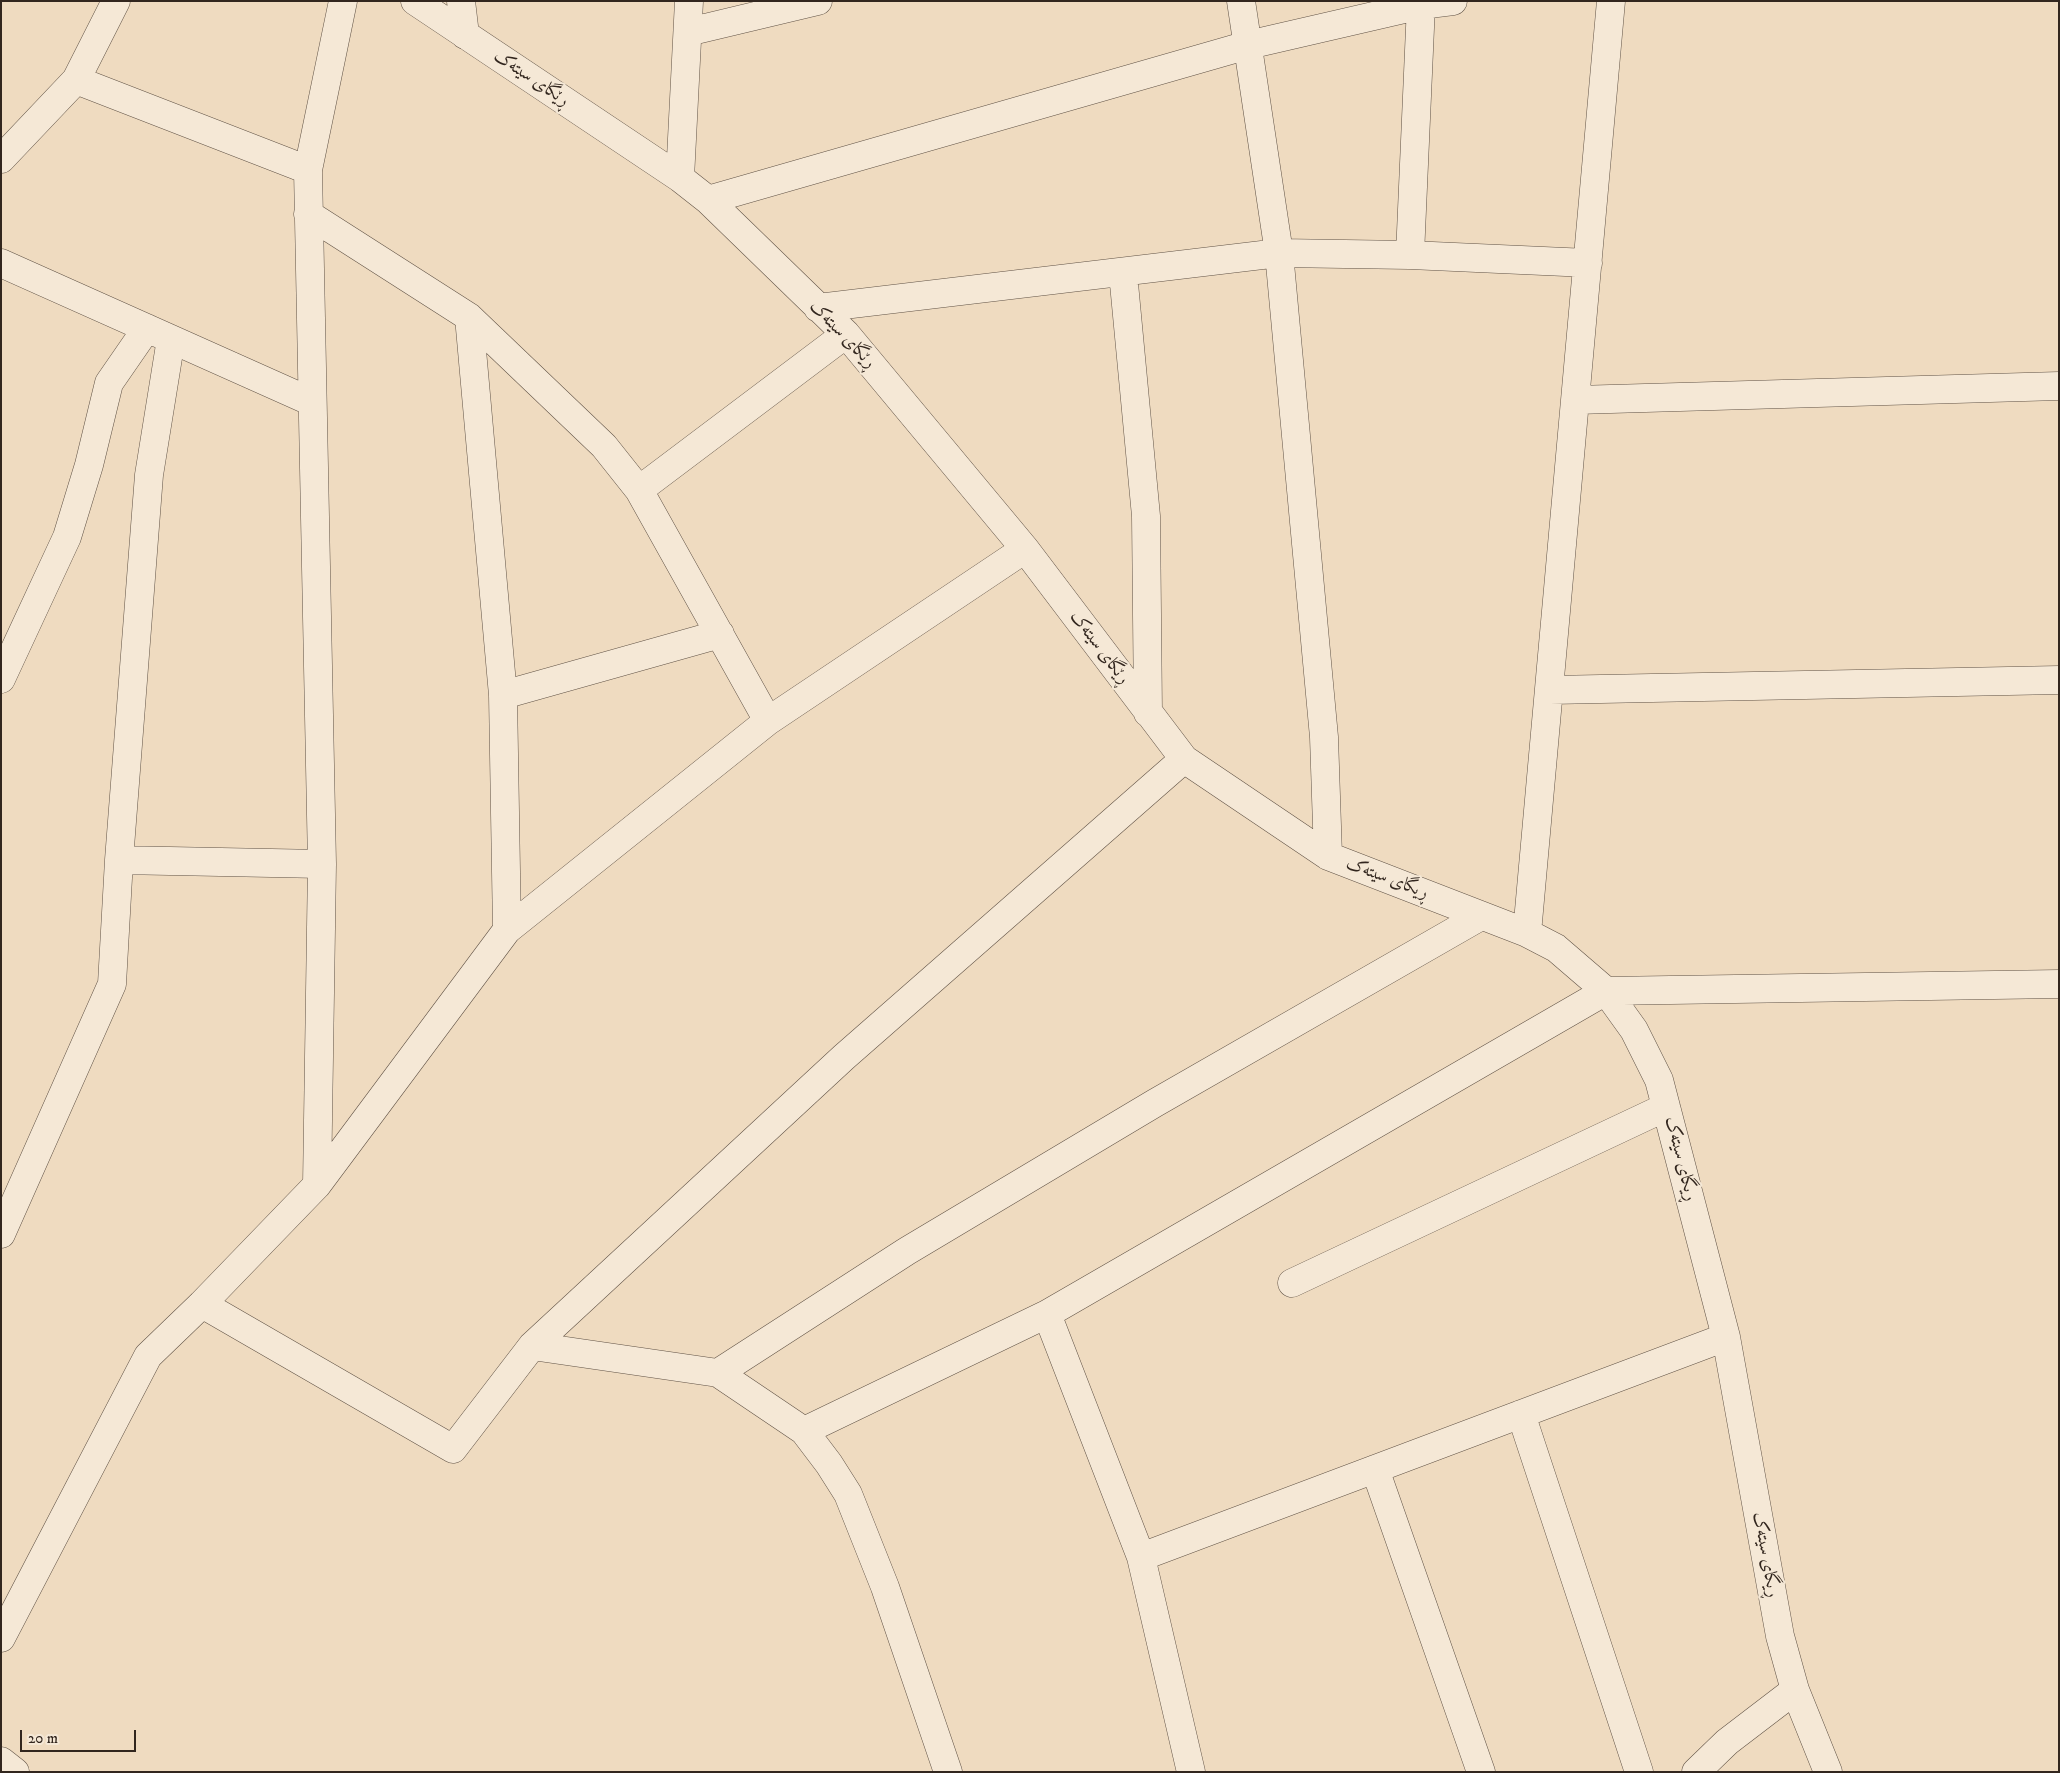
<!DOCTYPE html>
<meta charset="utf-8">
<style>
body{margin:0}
#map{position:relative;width:2060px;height:1773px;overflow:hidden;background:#efdbc0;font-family:"IM FELL DW Pica",serif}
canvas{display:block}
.frame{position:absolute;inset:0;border:2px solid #32261e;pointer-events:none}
.scale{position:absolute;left:20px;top:1730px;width:116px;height:22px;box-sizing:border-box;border:2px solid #32261e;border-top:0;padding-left:6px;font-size:15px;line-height:18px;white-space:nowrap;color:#32261e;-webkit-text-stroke:4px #f5e8d6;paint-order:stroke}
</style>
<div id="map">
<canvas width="2060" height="1773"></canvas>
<div class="frame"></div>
<div class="scale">20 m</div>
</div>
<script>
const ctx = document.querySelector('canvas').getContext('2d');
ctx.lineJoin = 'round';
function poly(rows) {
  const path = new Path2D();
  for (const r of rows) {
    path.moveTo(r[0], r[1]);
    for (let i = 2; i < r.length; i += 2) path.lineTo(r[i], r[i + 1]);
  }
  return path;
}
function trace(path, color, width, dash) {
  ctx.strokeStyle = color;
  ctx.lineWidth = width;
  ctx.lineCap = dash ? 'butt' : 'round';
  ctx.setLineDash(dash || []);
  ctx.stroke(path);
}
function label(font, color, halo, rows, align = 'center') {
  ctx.font = font + ' "IM FELL DW Pica",Amiri,serif';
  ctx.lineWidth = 4;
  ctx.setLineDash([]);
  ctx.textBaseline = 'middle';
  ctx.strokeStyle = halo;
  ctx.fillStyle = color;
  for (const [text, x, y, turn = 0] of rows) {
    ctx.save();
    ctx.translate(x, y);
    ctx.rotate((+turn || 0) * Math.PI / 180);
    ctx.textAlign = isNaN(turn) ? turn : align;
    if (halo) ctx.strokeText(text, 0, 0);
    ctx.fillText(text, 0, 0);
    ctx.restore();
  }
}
const minor = poly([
 [415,1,680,178,708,200,846,334,1025,549,1184,759,1328,856,1527,933,1556,948,1606,991,1634,1030,1659,1080,1726,1337,1780,1636,1795,1690,1727,1742,1696,1772],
 [461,1,465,35],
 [1241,1,1279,253,1324,737,1328,856],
 [688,32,818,1],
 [76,80,308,170],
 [1,159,76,80,116,1],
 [680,178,689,1],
 [708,200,1248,45,1421,5,1453,1],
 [308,214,469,317,604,446,639,490,768,721,1025,549],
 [1410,255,1421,5],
 [1,263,312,402],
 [1123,273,1146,516,1148,713],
 [818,308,1279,253,1410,255,1588,263],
 [469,317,503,695,507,930],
 [1576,400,2059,386],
 [639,490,846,334],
 [1,679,67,537,89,465,109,383,147,328],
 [1550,690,2059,680],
 [503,695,720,634],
 [119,860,322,864],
 [1527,933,1611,1],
 [317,1185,322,864,308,170,343,1],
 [1,1234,112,984,119,860,149,475,171,339],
 [1292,1283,1666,1107],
 [202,1304,453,1449,532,1346,844,1057,1184,759],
 [1047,1314,1141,1557,1191,1772],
 [532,1346,718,1373,804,1431,829,1464,848,1494,885,1587,948,1772],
 [718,1373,907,1251,1155,1103,1481,916],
 [1521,1414,1639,1772],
 [804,1431,1047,1314,1606,991,2059,984],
 [1375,1469,1481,1772],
 [1141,1557,1726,1337],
 [1,1638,148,1356,202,1304,317,1185,507,930,768,721],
 [1795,1690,1828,1772],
 [1,1761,15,1772]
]);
trace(minor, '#615346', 29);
trace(minor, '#f5e8d6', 28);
label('18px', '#32261e', '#f5e8d6', [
 ["ڕێگای سیتەک",531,79,34],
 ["ڕێگای سیتەک",842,335,46],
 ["ڕێگای سیتەک",1099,648,53],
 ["ڕیگای سیتەک",1387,879,21],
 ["ڕیگای سیتەک",1680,1159,76],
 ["ڕیگای سیتەک",1765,1555,80]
]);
</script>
